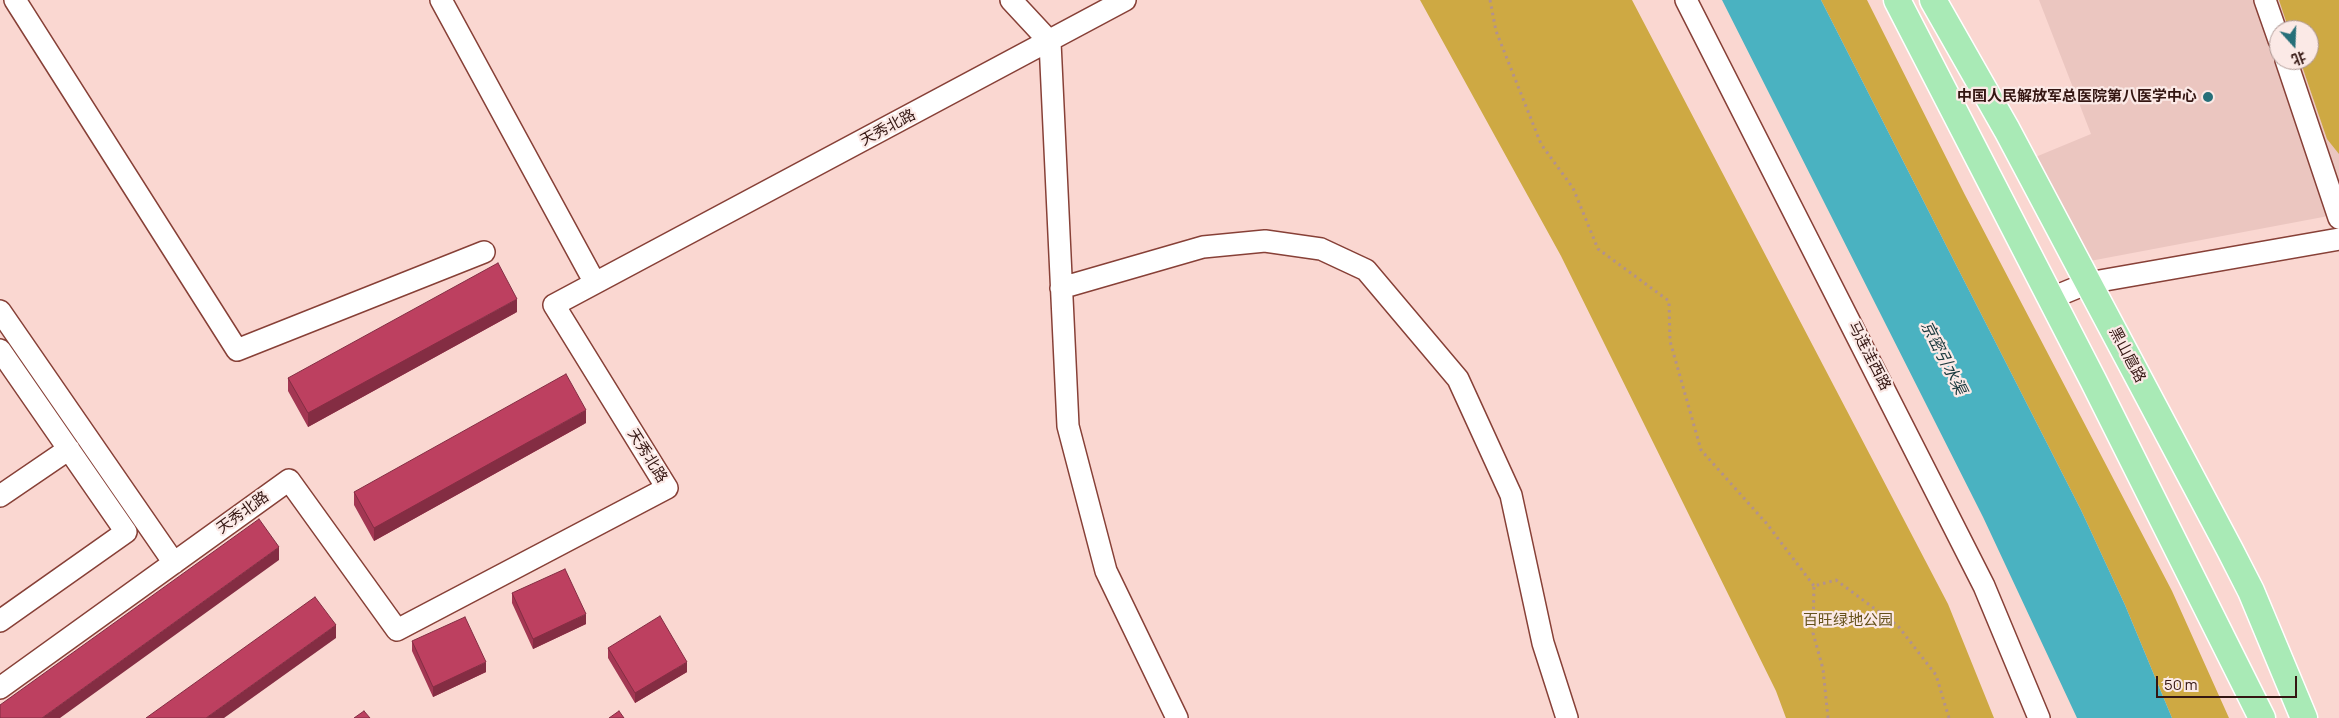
<!DOCTYPE html>
<meta charset="utf-8">
<style>
body{margin:0}
#map{position:relative;width:2339px;height:718px;overflow:hidden;background:#fad7d1;font-family:Manrope,"Noto Sans SC",sans-serif}
canvas{display:block}
.north{position:absolute;left:2269px;top:20px;width:50px;height:50px;box-sizing:border-box;background:#fbe9e6;border:1px solid #ab9591;border-radius:50%;rotate:160deg;font-size:14px;font-weight:700;line-height:20px;text-align:center;color:#341612}
.north::after{content:'';display:block;margin:auto;width:18px;height:22px;background:#266f79;clip-path:polygon(50% 0,100% 100%,50% 72%,0 100%)}
.scale{position:absolute;left:2156px;top:676px;width:141px;height:22px;box-sizing:border-box;border:2px solid #341612;border-top:0;padding-left:6px;font-size:15px;line-height:18px;white-space:nowrap;color:#341612;-webkit-text-stroke:4px #fbe9e6;paint-order:stroke}
</style>
<div id="map">
<canvas width="2339" height="718"></canvas>
<div class="north">北</div>
<div class="scale">50 m</div>
</div>
<script>
const ctx = document.querySelector('canvas').getContext('2d');
ctx.lineJoin = 'round';
function fill(path, color) {
  ctx.fillStyle = color;
  ctx.fill(path, 'evenodd');
}
function poly(rows) {
  const path = new Path2D();
  for (const r of rows) {
    path.moveTo(r[0], r[1]);
    for (let i = 2; i < r.length; i += 2) path.lineTo(r[i], r[i + 1]);
  }
  return path;
}
function trace(path, color, width, dash) {
  ctx.strokeStyle = color;
  ctx.lineWidth = width;
  ctx.lineCap = dash ? 'butt' : 'round';
  ctx.setLineDash(dash || []);
  ctx.stroke(path);
}
function label(font, color, halo, rows, align = 'center') {
  ctx.font = font + ' Manrope,"Noto Sans SC",sans-serif';
  ctx.lineWidth = 4.5;
  ctx.setLineDash([]);
  ctx.textBaseline = 'middle';
  ctx.strokeStyle = halo;
  ctx.fillStyle = color;
  for (const [text, x, y, turn = 0] of rows) {
    ctx.save();
    ctx.translate(x, y);
    ctx.rotate((+turn || 0) * Math.PI / 180);
    ctx.textAlign = isNaN(turn) ? turn : align;
    if (halo) ctx.strokeText(text, 0, 0);
    ctx.fillText(text, 0, 0);
    ctx.restore();
  }
}
fill(poly([
 [2039,0,2339,0,2339,214,2090,261,2033,158,2091,134],
 [2279,30,2309,30,2309,60,2279,60]
]), '#ebc6c0');
fill(poly([
 [1420,0,1632,0,1948,604,1994,718,1786,718,1776,691,1561,256],
 [1821,0,1867,0,1965,195,2172,591,2229,718,2172,718,2125,605,2081,510],
 [2279,0,2339,0,2339,154,2327,139,2300,60,2309,60,2309,30,2289,30]
]), '#cea943');
fill(poly([
 [1722,0,1821,0,2081,510,2125,605,2172,718,2077,718,1983,517]
]), '#4ab2c1');
const minor = poly([
 [15,0,237,350,484,252],
 [441,0,595,283],
 [1011,0,1050,42,1068,426,1106,571,1177,718],
 [1686,0,1984,586,2039,718],
 [2265,0,2279,40],
 [2286,60,2339,218],
 [1061,288,1203,247,1265,241,1321,249,1366,270,1458,379,1511,495,1543,643,1567,718],
 [2049,299,2088,283,2339,239],
 [0,311,174,563],
 [0,350,126,532,0,621],
 [0,496,69,449],
 [0,688,289,480,397,630,667,488,554,305,1125,0]
]);
const major = poly([
 [1897,0,2093,380,2262,718],
 [1933,0,2007,130,2230,550,2251,591,2304,718]
]);
trace(minor, '#874037', 24);
trace(major, '#fff', 29);
trace(poly([
 [1490,0,1496,31,1541,144,1573,188,1598,249,1669,301,1670,341,1701,450,1767,524,1814,586],
 [1828,718,1823,669,1813,633,1814,586,1836,580,1898,626,1936,675,1949,718]
]), '#b3928d', 3, [2.5, 4]);
trace(minor, '#fff', 21);
trace(major, '#a9eab6', 26);
fill(poly([
 [517,312,308,427,288,391,288,378],
 [586,423,374,541,354,505,354,492],
 [512,593,586,624,533,649,512,603],
 [412,641,486,672,433,697,412,651],
 [608,648,687,672,635,703,608,658]
]), '#a33753');
fill(poly([
 [517,299,517,312,308,427,308,413],
 [586,410,586,423,374,541,374,528],
 [279,547,279,560,60,718,42,718],
 [586,614,586,624,533,649,533,639],
 [336,625,336,638,224,718,206,718],
 [486,662,486,672,433,697,433,687],
 [687,662,687,672,635,703,635,693]
]), '#842d43');
const building = poly([
 [498,263,517,299,308,413,288,378,498,263],
 [566,374,586,410,374,528,354,492,566,374],
 [259,519,279,547,42,718,0,718,0,705,259,519],
 [565,569,586,614,533,639,512,593,565,569],
 [315,597,336,625,206,718,146,718,315,597],
 [660,616,687,662,635,693,608,648,660,616],
 [465,617,486,662,433,687,412,641,465,617],
 [364,711,370,718,354,718,364,711],
 [619,711,624,718,609,718,619,711]
]);
fill(building, '#bd4060');
trace(building, '#842d43', 1);
for (const [x, y, r, color] of [
 [2208,97,6,"#266f79"]
]) {
  const dot = new Path2D();
  dot.arc(x, y, r, 0, 2 * Math.PI);
  ctx.fillStyle = color;
  ctx.fill(dot);
  trace(dot, '#fbe9e6', 2);
}
label('bold 15px', '#341612', '#fbe9e6', [
 ["中国人民解放军总医院第八医学中心",2197,97]
], 'right');
label('15px', '#341612', '#fbe9e6', [
 ["天秀北路",888,128,-28],
 ["黑山扈路",2127,355,62],
 ["马连洼西路",1869,356,63],
 ["天秀北路",647,456,58],
 ["天秀北路",243,513,-36]
]);
label('15px', '#65511a', '#fbe9e6', [
 ["百旺绿地公园",1848,621]
]);
label('italic 16px', '#18383d', '#fbe9e6', [
 ["京密引水渠",1943,358,63]
]);
</script>
